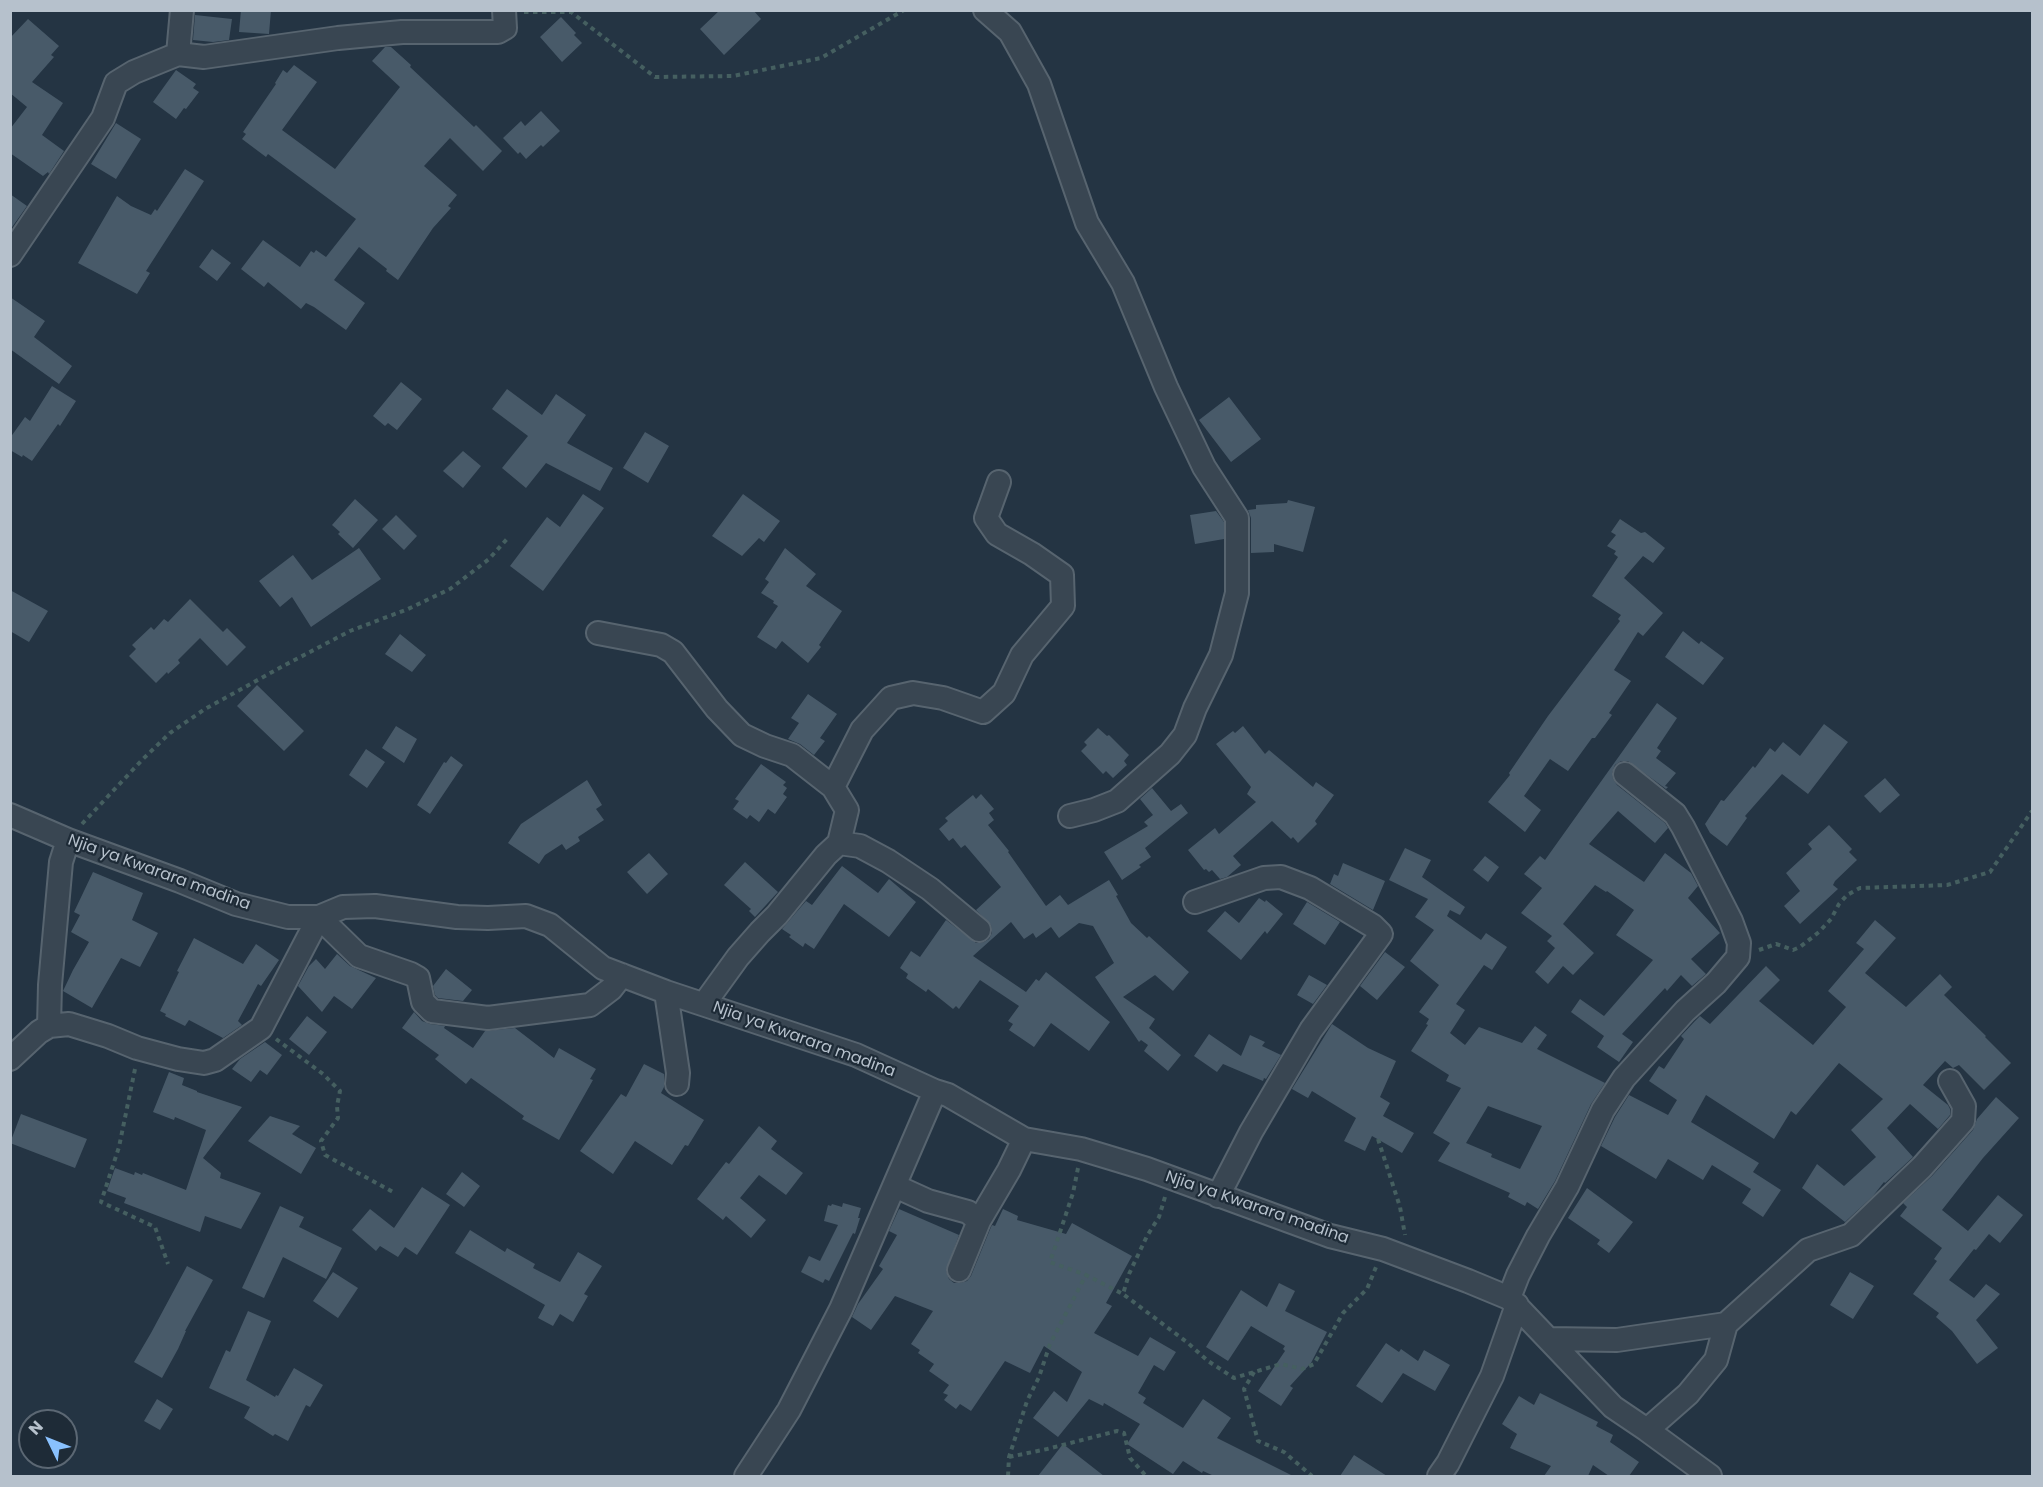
<!DOCTYPE html>
<style>
body{margin:0}
#map{position:relative;width:2043px;height:1487px;overflow:hidden;background:#243443;font-family:Poppins,sans-serif}
canvas{display:block}
.frame{position:absolute;inset:0;border:12px solid #b6c1cc;pointer-events:none}
.north{position:absolute;left:18px;top:1409px;width:60px;height:60px;box-sizing:border-box;background:#1e2b37;border:2px solid #5b6773;border-radius:50%;rotate:313deg;font-size:16px;font-weight:700;line-height:24px;text-align:center;color:#b6c1cc}
.north::after{content:'';display:block;margin:auto;width:21px;height:27px;background:#89c1fe;clip-path:polygon(50% 0,100% 100%,50% 72%,0 100%)}
</style>
<div id="map">
<canvas width="2043" height="1487"></canvas>
<div class="frame"></div>
<div class="north">N</div>
</div>
<script>
const ctx = document.querySelector('canvas').getContext('2d');
ctx.lineJoin = 'round';
function fill(path, color) {
  ctx.fillStyle = color;
  ctx.fill(path, 'evenodd');
}
function poly(rows) {
  const path = new Path2D();
  for (const r of rows) {
    path.moveTo(r[0], r[1]);
    for (let i = 2; i < r.length; i += 2) path.lineTo(r[i], r[i + 1]);
  }
  return path;
}
function trace(path, color, width, dash) {
  ctx.strokeStyle = color;
  ctx.lineWidth = width;
  ctx.lineCap = dash ? 'butt' : 'round';
  ctx.setLineDash(dash || []);
  ctx.stroke(path);
}
function label(font, color, halo, rows, align = 'center') {
  ctx.font = font + ' Poppins,sans-serif';
  ctx.lineWidth = 4.5;
  ctx.setLineDash([]);
  ctx.textBaseline = 'middle';
  ctx.strokeStyle = halo;
  ctx.fillStyle = color;
  for (const [text, x, y, turn = 0] of rows) {
    ctx.save();
    ctx.translate(x, y);
    ctx.rotate((+turn || 0) * Math.PI / 180);
    ctx.textAlign = isNaN(turn) ? turn : align;
    if (halo) ctx.strokeText(text, 0, 0);
    ctx.fillText(text, 0, 0);
    ctx.restore();
  }
}
fill(poly([
 [241,10,271,10,269,34,239,32],
 [720,10,753,10,761,19,724,55,700,29],
 [195,15,232,19,229,40,213,42,193,40],
 [561,17,576,33,574,35,582,43,562,62,540,37],
 [28,19,59,46,51,55,54,57,32,82,63,103,42,135,64,151,49,174,48,172,43,176,10,153,10,129,27,107,10,93,10,38],
 [385,47,391,47,411,65,410,67,474,127,476,125,502,151,483,171,450,138,424,166,457,195,448,206,451,208,433,228,398,280,386,271,387,269,359,247,334,280,365,303,346,330,314,307,306,303,301,309,268,282,264,287,241,269,263,240,300,267,311,251,314,253,316,250,326,257,356,219,268,154,266,157,242,139,246,134,243,132,276,84,275,83,283,70,287,73,294,65,317,82,282,130,335,169,400,87,372,61],
 [176,70,196,84,193,88,199,92,186,109,184,108,176,119,153,102],
 [541,111,560,131,543,147,541,145,526,159,520,152,518,154,503,138,521,121,525,126],
 [116,123,141,139,116,179,91,164],
 [185,169,204,181,146,271,150,273,137,294,78,263,117,196,131,206,151,215,155,209,157,211],
 [10,194,27,206,10,230],
 [212,249,231,263,217,281,199,267],
 [10,297,45,321,34,337,72,366,59,384,10,349],
 [401,382,422,399,397,430,388,423,385,426,373,416],
 [52,386,76,401,60,426,58,424,32,461,23,455,22,457,10,450,10,438,25,417,30,421],
 [507,389,542,415,556,394,586,415,567,443,613,468,600,491,546,463,526,488,502,468,528,436,492,409],
 [1229,397,1261,439,1231,462,1199,420],
 [645,432,669,446,648,483,623,468],
 [463,451,481,466,463,488,443,471],
 [583,494,604,508,543,591,510,566,547,517,560,527],
 [743,494,780,521,764,542,759,538,742,556,712,536],
 [355,499,378,520,353,548,338,534,340,532,332,525],
 [1288,500,1315,507,1303,552,1274,544,1274,552,1251,553,1251,518,1248,510,1256,509,1256,505,1287,503],
 [1216,511,1224,522,1224,539,1195,544,1190,515],
 [396,515,417,536,404,550,382,529],
 [1620,519,1641,533,1645,532,1665,548,1653,563,1643,556,1624,578,1663,613,1643,636,1638,632,1614,670,1631,681,1609,713,1612,715,1595,738,1592,738,1568,771,1550,759,1524,796,1541,810,1525,832,1488,802,1510,775,1509,773,1548,716,1620,621,1618,619,1621,615,1592,596,1618,557,1614,554,1616,551,1607,546,1616,535,1611,532],
 [359,548,381,579,311,627,292,597,280,607,259,581,293,555,312,580],
 [785,548,816,574,806,586,842,611,819,645,821,647,808,663,782,641,776,649,757,637,778,606,773,603,774,601,761,593,769,582,765,579],
 [10,590,48,611,29,642,10,631],
 [190,599,223,632,227,628,246,647,227,666,200,638,178,660,180,663,168,674,167,672,156,683,129,656,136,649,132,645,151,627,154,630,164,619,168,622],
 [1683,631,1699,644,1701,641,1724,658,1703,685,1665,657],
 [400,634,426,655,412,672,385,654],
 [257,685,304,731,284,751,237,706],
 [808,694,837,714,820,738,825,741,814,755,800,744,788,739,799,723,791,718],
 [1657,703,1677,718,1657,748,1661,751,1656,758,1676,773,1665,786,1668,787,1666,789,1628,761,1621,761,1615,765,1612,773,1613,779,1617,785,1665,823,1668,828,1655,843,1618,811,1589,844,1644,882,1665,853,1691,873,1698,886,1688,898,1720,933,1691,959,1706,974,1692,986,1681,975,1667,991,1665,988,1622,1034,1633,1042,1619,1062,1597,1047,1604,1036,1571,1012,1580,999,1604,1016,1653,960,1616,935,1634,910,1607,891,1606,892,1595,885,1563,924,1594,953,1573,975,1563,966,1548,984,1535,972,1555,948,1547,941,1552,936,1521,913,1542,888,1524,874,1540,856,1545,860],
 [1824,724,1848,742,1808,794,1782,774,1745,816,1747,818,1727,846,1710,833,1705,824,1721,800,1724,801,1753,766,1755,768,1770,748,1775,752,1783,742,1800,756],
 [396,726,417,739,404,763,382,748],
 [1243,726,1265,754,1269,750,1313,787,1316,782,1334,795,1315,821,1317,824,1298,843,1293,837,1291,839,1272,821,1233,856,1241,865,1227,877,1220,879,1212,870,1209,872,1206,869,1204,870,1188,850,1215,828,1219,834,1256,802,1247,794,1251,787,1216,744,1233,731,1235,733],
 [1098,728,1107,736,1109,735,1129,755,1124,761,1127,765,1113,778,1106,771,1103,774,1081,751,1087,745,1084,742],
 [366,749,385,762,367,788,349,775],
 [451,756,463,765,430,814,417,805,444,762,446,763],
 [761,764,786,782,783,785,787,788,783,794,787,797,775,814,768,809,759,822,750,815,747,819,733,809,739,801,735,799],
 [1885,778,1900,795,1880,813,1864,796],
 [587,780,602,805,596,809,604,820,578,837,580,841,566,850,562,844,545,855,539,864,508,843,521,824],
 [1152,788,1171,811,1181,804,1188,813,1145,848,1151,857,1139,865,1141,867,1122,880,1104,852,1148,826,1144,822,1153,815,1140,799],
 [981,794,994,809,989,813,994,820,988,825,1009,851,1008,852,1046,906,1060,895,1068,905,1109,880,1118,895,1116,896,1131,923,1147,938,1149,936,1189,972,1173,991,1155,975,1123,997,1155,1019,1149,1028,1181,1055,1168,1071,1144,1051,1148,1045,1141,1040,1139,1042,1095,977,1114,963,1093,926,1079,923,1059,938,1051,927,1036,938,1033,933,1024,939,1011,922,973,956,1026,992,1036,979,1039,981,1046,972,1110,1022,1089,1051,1051,1023,1034,1047,1009,1030,1013,1024,1008,1021,1019,1006,980,980,959,1009,956,1006,953,1009,928,989,926,992,906,978,908,974,900,968,911,951,920,957,946,920,976,943,984,942,989,939,992,933,991,925,976,910,1001,887,965,845,961,848,953,838,949,841,939,829,948,821,945,818,973,795,976,799],
 [1829,825,1852,849,1849,852,1857,860,1835,881,1833,885,1838,889,1800,924,1784,906,1800,891,1786,873,1812,849,1808,844],
 [1405,848,1431,860,1422,877,1465,907,1460,915,1450,910,1447,916,1481,940,1486,933,1507,947,1492,970,1484,965,1456,1004,1465,1010,1450,1033,1465,1045,1479,1027,1522,1043,1535,1026,1547,1035,1537,1049,1605,1083,1591,1104,1555,1181,1538,1209,1527,1202,1525,1206,1508,1197,1510,1193,1438,1161,1450,1143,1433,1133,1461,1088,1446,1081,1449,1075,1411,1051,1428,1025,1426,1024,1429,1019,1419,1012,1439,985,1410,961,1434,930,1415,917,1428,899,1389,880],
 [1488,1106,1542,1126,1520,1169,1491,1157,1492,1154,1466,1143],
 [649,853,668,874,647,894,627,872],
 [1485,856,1499,867,1488,882,1473,870],
 [745,862,778,892,755,917,749,911,751,909,724,885],
 [1343,863,1385,881,1373,910,1330,884,1334,874,1338,876],
 [842,866,878,893,889,879,916,902,889,937,844,904,814,949,805,943,803,947,789,937,791,935,782,929,806,901,812,905],
 [93,872,143,893,132,920,158,933,140,967,121,958,92,1008,63,991,73,970,89,942,71,932,80,915,74,912],
 [1259,898,1265,902,1266,900,1283,914,1267,934,1265,931,1241,960,1207,931,1225,911,1239,923],
 [1307,902,1340,922,1325,945,1293,924],
 [1875,920,1896,938,1865,973,1906,1007,1940,974,1952,987,1944,995,1986,1036,1985,1037,2011,1063,1984,1090,1959,1065,1953,1068,1945,1061,1923,1085,1948,1105,1950,1109,1950,1115,1938,1129,1910,1104,1887,1128,1913,1157,1885,1183,1884,1182,1873,1196,1845,1222,1802,1188,1817,1164,1844,1186,1876,1157,1851,1130,1883,1099,1839,1063,1796,1115,1791,1111,1774,1139,1706,1095,1691,1122,1759,1163,1753,1172,1781,1190,1763,1217,1742,1203,1751,1189,1712,1165,1703,1180,1668,1159,1656,1179,1601,1146,1615,1117,1629,1095,1668,1115,1677,1100,1649,1081,1659,1066,1664,1069,1684,1039,1681,1036,1695,1021,1700,1016,1710,1024,1766,966,1780,980,1759,1001,1813,1045,1846,1007,1828,991,1864,949,1856,943],
 [194,938,243,964,256,944,279,960,261,986,258,984,238,1021,242,1025,223,1038,189,1020,185,1026,165,1016,166,1014,160,1011,179,972,177,971],
 [1385,952,1405,967,1377,1000,1360,986],
 [337,954,350,966,376,978,352,1009,334,996,322,1012,298,986,309,966,316,959,325,969],
 [446,969,472,990,463,1001,438,998,435,995,433,986],
 [1309,975,1327,985,1313,1004,1297,995],
 [414,1012,422,1021,430,1024,445,1026,444,1028,473,1048,485,1031,515,1028,554,1058,559,1048,596,1069,590,1079,593,1080,559,1140,522,1119,524,1116,471,1078,466,1084,435,1059,439,1055,402,1028],
 [307,1016,327,1032,309,1055,289,1039],
 [1332,1024,1368,1048,1396,1061,1380,1097,1390,1103,1383,1116,1414,1133,1402,1153,1372,1136,1365,1151,1344,1141,1356,1118,1312,1091,1308,1098,1292,1089],
 [1209,1034,1241,1056,1250,1035,1265,1042,1262,1046,1281,1055,1266,1079,1264,1078,1263,1081,1223,1064,1217,1072,1194,1056],
 [265,1042,282,1055,267,1075,260,1070,251,1082,232,1069,240,1059],
 [644,1064,664,1074,664,1087,661,1093,704,1120,688,1146,685,1145,672,1165,635,1141,613,1174,580,1151,621,1094,626,1097],
 [169,1072,184,1078,182,1085,197,1091,197,1092,242,1107,203,1158,221,1173,220,1178,261,1193,241,1229,205,1216,200,1232,124,1203,126,1198,107,1191,115,1168,134,1175,135,1172,142,1175,143,1173,186,1190,206,1130,175,1117,174,1120,153,1112],
 [1996,1097,2019,1118,1983,1158,1942,1210,1968,1231,1998,1195,2023,1215,2000,1243,1989,1234,1976,1250,1974,1249,1949,1280,1974,1298,1986,1284,2000,1294,1976,1320,1998,1348,1977,1364,1952,1331,1936,1317,1939,1313,1913,1294,1937,1261,1934,1259,1942,1248,1900,1216,1907,1207,1903,1203,1932,1176,1973,1130,1977,1119],
 [21,1114,87,1139,75,1168,10,1143],
 [270,1116,300,1126,292,1134,316,1148,301,1174,248,1141],
 [759,1126,777,1141,771,1149,803,1173,786,1195,759,1175,740,1198,766,1220,751,1238,726,1216,723,1220,697,1199,726,1162,729,1164],
 [462,1172,480,1186,464,1207,446,1194],
 [422,1187,450,1205,417,1255,405,1247,398,1257,380,1246,376,1251,352,1230,370,1209,394,1228],
 [1587,1188,1633,1222,1609,1253,1597,1244,1600,1240,1568,1218],
 [843,1203,861,1208,858,1218,860,1218,855,1234,853,1233,829,1281,825,1279,823,1283,801,1272,809,1256,820,1261,838,1225,824,1221,828,1205,831,1206,832,1204,842,1207],
 [280,1206,304,1217,299,1227,342,1248,326,1279,283,1257,264,1298,242,1288],
 [899,1209,959,1235,946,1271,949,1279,954,1283,960,1283,967,1281,971,1276,991,1227,992,1225,995,1226,1003,1209,1018,1216,1017,1220,1066,1234,1072,1223,1132,1256,1106,1303,1112,1306,1094,1333,1138,1356,1150,1337,1176,1352,1164,1371,1154,1365,1138,1393,1146,1398,1143,1403,1183,1428,1203,1399,1231,1418,1217,1438,1293,1476,1214,1476,1203,1471,1202,1473,1183,1461,1173,1474,1127,1444,1140,1424,1104,1403,1103,1406,1089,1399,1058,1437,1033,1418,1054,1391,1067,1402,1082,1372,1044,1346,1030,1373,1005,1361,971,1411,960,1404,956,1409,944,1400,948,1395,943,1393,949,1385,929,1371,934,1364,918,1353,920,1350,911,1344,933,1311,895,1296,871,1330,852,1317,858,1304,883,1269,879,1266,897,1235,889,1231],
 [470,1230,505,1252,507,1248,535,1264,533,1268,560,1282,578,1252,602,1266,584,1294,588,1296,573,1322,560,1314,553,1326,538,1318,545,1305,455,1253],
 [187,1266,213,1280,185,1331,186,1331,178,1349,162,1378,134,1362,151,1333],
 [333,1272,358,1288,338,1318,313,1301],
 [1850,1272,1874,1286,1853,1319,1830,1305],
 [1279,1283,1295,1291,1285,1311,1327,1332,1311,1363,1290,1386,1293,1388,1281,1406,1258,1391,1285,1351,1283,1349,1285,1346,1251,1326,1228,1361,1206,1347,1241,1290,1267,1307],
 [248,1311,271,1321,246,1380,275,1397,276,1395,278,1396,294,1368,323,1385,310,1407,306,1405,288,1441,275,1434,273,1436,244,1418,250,1407,209,1388,226,1350,230,1352],
 [1386,1343,1399,1352,1401,1349,1418,1361,1424,1350,1450,1365,1435,1391,1403,1373,1382,1403,1356,1386],
 [1540,1393,1598,1422,1596,1426,1613,1435,1610,1442,1639,1462,1629,1476,1609,1476,1593,1465,1588,1476,1544,1476,1551,1466,1510,1448,1517,1434,1502,1424,1519,1396,1534,1405],
 [157,1399,173,1409,160,1430,144,1421],
 [1063,1444,1104,1476,1038,1476],
 [1354,1455,1387,1476,1340,1476]
]), '#485a69');
const minor = poly([
 [985,10,1010,32,1039,84,1087,223,1123,283,1166,387,1204,467,1237,518,1237,593,1221,655,1195,708,1185,735,1170,754,1117,801,1094,810,1070,816],
 [178,54,182,10],
 [10,255,103,118,116,83,134,72,178,54,204,57,338,38,402,32,498,32,505,28,504,10],
 [598,633,661,645,673,652,717,709,742,735,765,746,792,755,833,787,847,810,839,843],
 [833,787,862,730,891,698,913,693,943,698,983,712,1004,693,1022,655,1063,606,1062,575,1032,554,997,534,986,518,999,482],
 [10,815,68,840,180,881,236,904,288,917,319,917,343,907,375,906,457,917,488,918,526,916,550,925,603,968,666,992,856,1055,935,1091,948,1095,1024,1139,1081,1149,1147,1169,1330,1236,1383,1249,1468,1281,1509,1298,1613,1407,1647,1430,1710,1476],
 [1195,902,1264,878,1281,877,1310,888,1373,926,1381,934,1311,1030,1251,1132,1218,1196],
 [666,992,678,1073,677,1084],
 [704,1004,738,957,760,932,777,915,826,855,839,843,860,846,888,861,930,889,979,930],
 [49,1026,50,985,61,862,68,840],
 [10,1059,39,1032,49,1026,69,1024,108,1036,137,1048,178,1059,204,1063,215,1060,261,1028,319,917,359,956,411,974,418,978,423,1002,432,1011,488,1018,590,1005,611,989,622,975],
 [895,1186,928,1201,968,1212,979,1221],
 [959,1270,979,1221,1009,1170,1024,1139],
 [1509,1298,1518,1275,1538,1236,1567,1187,1603,1110,1624,1078,1685,1011,1716,983,1738,957,1739,943,1731,921,1683,827,1675,814,1625,774],
 [1549,1339,1617,1340,1726,1324,1808,1250,1851,1235,1922,1167,1963,1121,1964,1106,1950,1081],
 [1647,1430,1688,1394,1716,1360,1726,1324],
 [746,1476,789,1410,841,1309,935,1091],
 [1439,1476,1448,1463,1492,1376,1517,1305]
]);
trace(minor, '#57646f', 26);
trace(poly([
 [524,12,571,12,655,77,733,76,821,58,904,10],
 [82,824,143,759,170,733,205,709,285,665,350,631,408,609,450,589,489,559,507,539],
 [1759,950,1776,944,1793,950,1800,947,1819,932,1831,919,1839,904,1847,895,1860,888,1947,885,1990,872,2032,811],
 [276,1039,323,1074,340,1091,337,1106,338,1118,321,1141,325,1155,393,1192],
 [135,1069,119,1147,101,1202,155,1227,168,1264],
 [1378,1139,1400,1207,1405,1235],
 [1078,1168,1073,1193,1050,1262,1086,1275],
 [1165,1197,1159,1217,1147,1236,1129,1274,1123,1294,1188,1343,1208,1361,1234,1378,1281,1364,1302,1369,1314,1364,1343,1313,1367,1289,1376,1267],
 [1254,1372,1244,1389,1258,1441,1284,1452,1312,1476],
 [1009,1457,1047,1449,1117,1431,1124,1433,1130,1458,1146,1476],
 [1008,1476,1009,1457,1027,1401,1039,1377,1050,1344,1086,1275,1123,1294]
]), '#455f60', 4, [4.5, 4.5]);
trace(minor, '#394652', 22);
label('16px', '#b6c1cc', '#1e2b37', [
 ["Njia ya Kwarara madina",159,873,20],
 ["Njia ya Kwarara madina",804,1040,20],
 ["Njia ya Kwarara madina",1257,1208,19]
]);
</script>
